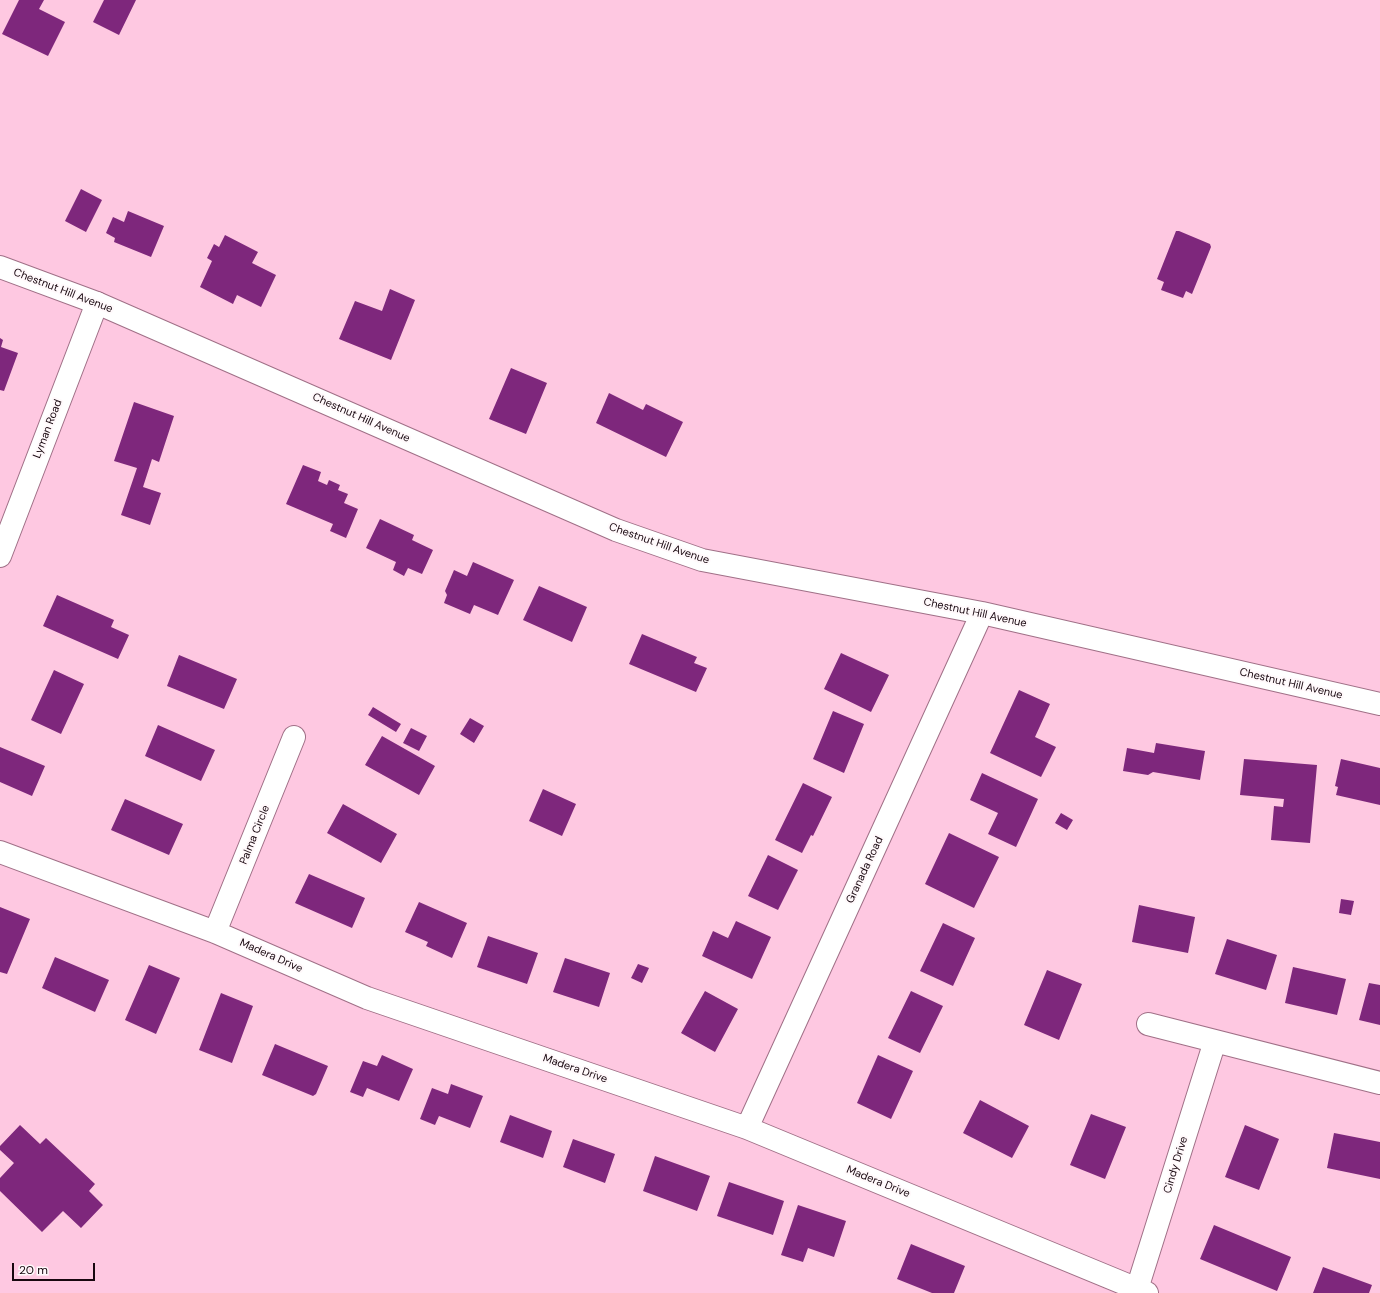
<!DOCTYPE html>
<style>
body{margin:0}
#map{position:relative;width:1380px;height:1293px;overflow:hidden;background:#fec8e1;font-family:"DM Sans",sans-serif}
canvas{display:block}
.scale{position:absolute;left:12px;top:1263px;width:83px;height:18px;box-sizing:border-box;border:2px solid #18070f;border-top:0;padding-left:5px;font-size:12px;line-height:14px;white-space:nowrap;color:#18070f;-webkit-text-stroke:3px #fff9fb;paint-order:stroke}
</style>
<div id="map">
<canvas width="1380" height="1293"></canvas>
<div class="scale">20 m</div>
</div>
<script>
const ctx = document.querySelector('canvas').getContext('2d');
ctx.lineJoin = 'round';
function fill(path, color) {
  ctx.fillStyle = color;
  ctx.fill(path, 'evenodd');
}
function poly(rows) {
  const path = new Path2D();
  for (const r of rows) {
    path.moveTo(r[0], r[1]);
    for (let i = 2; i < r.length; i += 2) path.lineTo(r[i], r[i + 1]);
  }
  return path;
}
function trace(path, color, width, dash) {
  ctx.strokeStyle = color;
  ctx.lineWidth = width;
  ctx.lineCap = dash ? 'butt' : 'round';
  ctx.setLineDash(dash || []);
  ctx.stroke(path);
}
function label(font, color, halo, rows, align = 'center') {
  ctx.font = font + ' "DM Sans",sans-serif';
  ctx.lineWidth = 4;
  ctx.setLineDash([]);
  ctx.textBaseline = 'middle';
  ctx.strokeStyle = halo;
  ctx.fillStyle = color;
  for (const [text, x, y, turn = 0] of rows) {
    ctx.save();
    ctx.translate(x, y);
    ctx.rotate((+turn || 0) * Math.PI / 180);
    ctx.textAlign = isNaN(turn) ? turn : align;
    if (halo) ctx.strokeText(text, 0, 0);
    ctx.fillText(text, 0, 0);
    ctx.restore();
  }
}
fill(poly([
 [19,0,44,0,39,9,65,22,48,56,2,34],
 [104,0,136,0,119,35,93,22],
 [81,189,102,200,86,232,65,221],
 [128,211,164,226,151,257,114,242,115,238,106,233,113,217,124,222],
 [1176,231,1179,231,1210,244,1211,247,1192,294,1186,291,1183,298,1161,290,1164,282,1157,279],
 [225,235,258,252,252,263,276,275,261,307,237,295,233,304,200,287,212,261,207,258,214,244,219,247],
 [390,289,415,300,391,360,339,339,355,301,382,311],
 [0,338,3,340,1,347,18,353,4,391,0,390],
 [511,368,547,383,526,434,489,419],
 [609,393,643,410,646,404,683,422,666,457,596,423],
 [134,402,174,416,159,462,152,459,143,487,161,493,150,525,121,515,137,468,114,461],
 [303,465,321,472,318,481,327,485,329,480,340,485,338,490,348,494,344,503,358,509,346,538,330,531,333,524,286,504],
 [380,519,414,535,412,540,433,550,422,574,408,568,404,576,393,570,396,562,366,548],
 [473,562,514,580,498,615,474,605,470,614,444,603,447,595,445,591,454,570,467,576],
 [539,586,587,607,572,642,523,620],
 [57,595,114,620,111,627,129,635,118,659,43,626],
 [642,634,697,657,694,663,707,668,696,692,629,664],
 [841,653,889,675,871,712,824,689],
 [179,655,237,679,224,709,167,686],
 [54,670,84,684,61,734,31,720],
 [1019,690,1050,704,1035,737,1056,747,1041,777,990,753],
 [373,707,401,724,396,732,368,715],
 [833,711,864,724,844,773,813,759],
 [470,718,484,726,474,743,460,734],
 [158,725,215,750,201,781,145,756],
 [411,728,427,736,419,751,403,743],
 [382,736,435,766,419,795,365,765],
 [1156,743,1205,751,1200,780,1153,772,1148,775,1123,771,1127,748,1154,753],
 [0,747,45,766,32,796,0,782],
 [1244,759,1317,765,1310,843,1271,840,1274,806,1283,807,1284,799,1240,795],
 [1341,759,1380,768,1380,805,1336,795,1338,787,1335,786],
 [982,773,1038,799,1016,847,988,834,998,813,970,800],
 [803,783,832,797,813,836,811,835,802,853,775,840],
 [543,789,576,804,562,836,529,821],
 [125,799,183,824,169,855,111,830],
 [343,804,397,834,381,863,327,833],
 [1061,813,1073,820,1067,830,1055,823],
 [949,833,999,857,974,908,925,884],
 [768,855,798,870,778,910,748,896],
 [309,874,365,898,352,928,295,903],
 [1341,899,1354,901,1351,915,1339,913],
 [419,902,467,923,452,958,426,946,428,942,405,932],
 [1139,905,1195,917,1188,953,1132,942],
 [0,907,30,919,7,974,0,972],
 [736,921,771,937,752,979,702,956,713,931,728,938],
 [943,923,975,938,953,986,920,971],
 [488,936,538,953,527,984,477,967],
 [1227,939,1277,955,1266,990,1215,974],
 [55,957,109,980,95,1012,42,988],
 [565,958,610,973,599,1007,553,992],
 [638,964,649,968,642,983,631,978],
 [149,965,180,978,156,1034,125,1020],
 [1293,967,1346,979,1337,1015,1285,1003],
 [1047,970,1082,984,1059,1040,1024,1025],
 [1369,983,1380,985,1380,1025,1359,1020],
 [705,991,738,1009,715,1052,681,1033],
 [911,991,943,1006,920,1053,888,1038],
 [221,993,253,1006,232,1063,199,1050],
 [275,1044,328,1066,316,1094,313,1096,262,1075],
 [382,1055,413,1069,399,1101,367,1088,363,1097,350,1092,363,1061,377,1066],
 [878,1055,913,1071,891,1119,857,1103],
 [451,1084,483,1096,470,1128,439,1116,435,1125,420,1119,432,1088,448,1094],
 [980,1100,1029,1126,1012,1158,963,1133],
 [1091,1114,1126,1127,1105,1179,1070,1165],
 [510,1115,552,1131,543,1158,500,1142],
 [20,1125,40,1144,46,1138,95,1184,89,1191,103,1205,81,1228,63,1211,42,1232,0,1191,0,1178,14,1163,0,1150,0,1146],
 [1245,1125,1279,1139,1259,1190,1225,1177],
 [1334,1133,1380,1142,1380,1179,1327,1168],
 [573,1139,615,1154,605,1183,563,1167],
 [655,1156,710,1176,697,1211,643,1191],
 [729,1182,784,1201,773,1235,717,1216],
 [798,1205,846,1221,834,1257,808,1248,803,1262,781,1255],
 [1214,1225,1291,1257,1277,1291,1200,1259],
 [911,1244,965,1266,954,1293,932,1293,897,1279],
 [1323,1267,1372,1285,1369,1293,1313,1293]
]), '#7e277c');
const street = poly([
 [97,303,616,530,702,560,982,613,1380,704],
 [0,852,215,932,367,998,747,1128,1147,1293],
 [215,932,294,737],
 [1148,1024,1380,1083],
 [747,1128,982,613],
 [1137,1289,1215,1041]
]);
const secondary = poly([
 [0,267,97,303,0,556]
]);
trace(street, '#a07087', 24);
trace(secondary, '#a07087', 24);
trace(street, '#fff', 22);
trace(secondary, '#fff', 22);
label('11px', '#18070f', '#fff9fb', [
 ["Chestnut Hill Avenue",63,291,21],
 ["Chestnut Hill Avenue",361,418,24],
 ["Lyman Road",48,429,-69],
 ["Chestnut Hill Avenue",659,544,19],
 ["Chestnut Hill Avenue",975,613,12],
 ["Chestnut Hill Avenue",1291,684,13],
 ["Palma Circle",255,835,-68],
 ["Granada Road",865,870,-65],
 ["Madera Drive",271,956,24],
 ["Madera Drive",575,1069,19],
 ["Cindy Drive",1176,1165,-73],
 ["Madera Drive",878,1182,22]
]);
</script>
